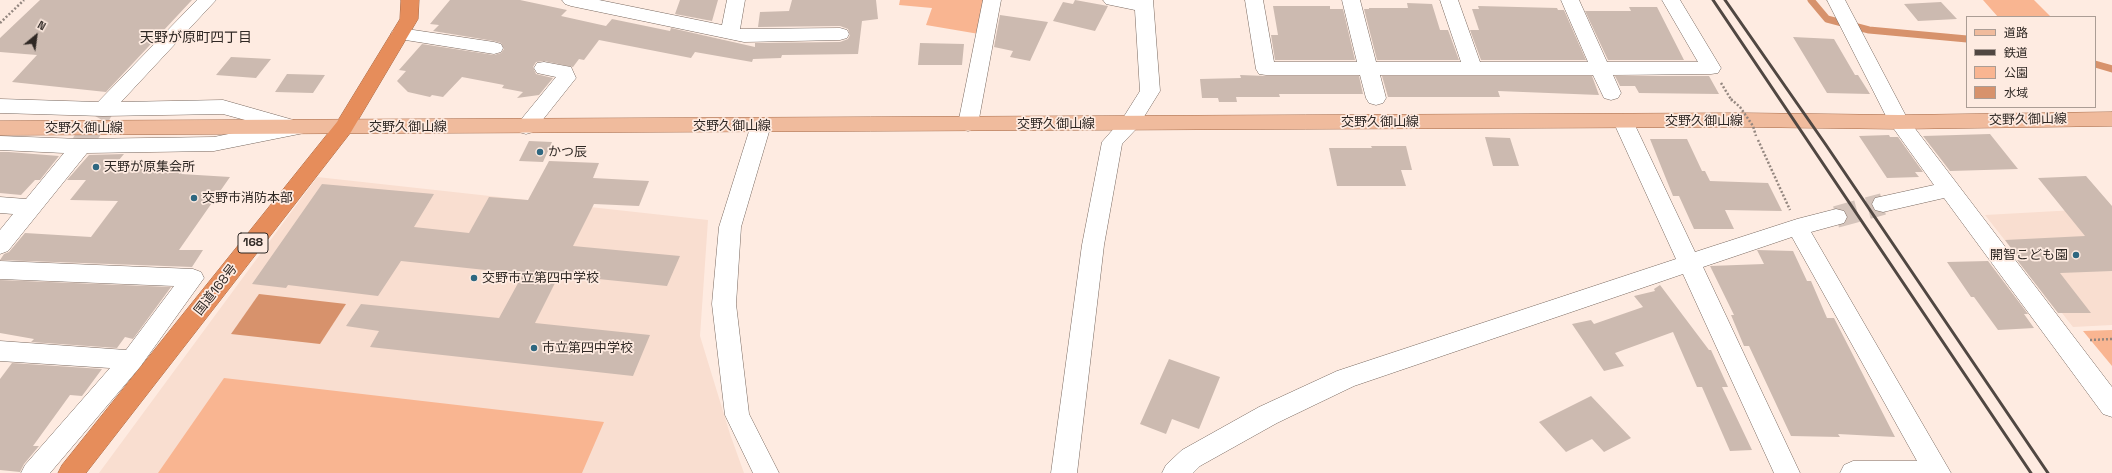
<!DOCTYPE html>
<meta charset="utf-8">
<style>
body{margin:0}
#map{position:relative;width:2112px;height:473px;overflow:hidden;background:#feebe1;font-family:"Space Grotesk","Noto Sans JP",sans-serif}
canvas{display:block}
.legend{position:absolute;left:1966px;top:16px;width:130px;height:92px;box-sizing:border-box;background:#feebe1;border:1px solid #ab9d95;margin:0;padding:5px 7px;list-style:none;font-size:12px;color:#2f2824}
.legend li{display:flex;align-items:center;gap:8px;height:20px}
.legend b{width:20px;border:1px solid #ab9d95}
.north{position:absolute;left:16px;top:16px;width:40px;height:40px;-webkit-text-stroke:3px #feebe1;paint-order:stroke;rotate:29deg;font-size:11px;font-weight:700;line-height:16px;text-align:center;color:#2f2824}
.north::after{content:'';display:block;margin:auto;width:14px;height:18px;background:#2f2824;clip-path:polygon(50% 0,100% 100%,50% 72%,0 100%)}
</style>
<div id="map">
<canvas width="2112" height="473"></canvas>
<ul class="legend">
<li><b style="height:5px;background:#f0bb9d"></b>道路</li>
<li><b style="height:5px;background:#504742"></b>鉄道</li>
<li><b style="height:11px;background:#f9b591"></b>公園</li>
<li><b style="height:11px;background:#d7926c"></b>水域</li>
</ul>
<div class="north">N</div>
</div>
<script>
const ctx = document.querySelector('canvas').getContext('2d');
ctx.lineJoin = 'round';
function fill(path, color) {
  ctx.fillStyle = color;
  ctx.fill(path, 'evenodd');
}
function poly(rows) {
  const path = new Path2D();
  for (const r of rows) {
    path.moveTo(r[0], r[1]);
    for (let i = 2; i < r.length; i += 2) path.lineTo(r[i], r[i + 1]);
  }
  return path;
}
function trace(path, color, width, dash) {
  ctx.strokeStyle = color;
  ctx.lineWidth = width;
  ctx.lineCap = dash ? 'butt' : 'round';
  ctx.setLineDash(dash || []);
  ctx.stroke(path);
}
function label(font, color, halo, rows, align = 'center') {
  ctx.font = font + ' "Space Grotesk","Noto Sans JP",sans-serif';
  ctx.lineWidth = 3.5;
  ctx.setLineDash([]);
  ctx.textBaseline = 'middle';
  ctx.strokeStyle = halo;
  ctx.fillStyle = color;
  for (const [text, x, y, turn = 0] of rows) {
    ctx.save();
    ctx.translate(x, y);
    ctx.rotate((+turn || 0) * Math.PI / 180);
    ctx.textAlign = isNaN(turn) ? turn : align;
    if (halo) ctx.strokeText(text, 0, 0);
    ctx.fillText(text, 0, 0);
    ctx.restore();
  }
}
fill(poly([
 [317,177,708,220,700,336,730,434,744,473,99,473],
 [2112,208,2112,325,2073,327,1985,215]
]), '#f9ded0');
fill(poly([
 [900,0,985,0,979,34,926,25,932,8,899,5],
 [1983,0,2034,0,2051,17,1998,17],
 [2112,330,2112,366,2083,331],
 [224,378,604,422,582,473,158,473]
]), '#f9b591');
fill(poly([
 [259,294,346,304,320,344,231,334]
]), '#d7926c');
trace(poly([
 [1811,0,1827,19,1869,30,1967,39],
 [2095,64,2112,69]
]), '#d7926c', 7);
fill(poly([
 [40,0,192,0,106,92,12,82,37,55,0,52,0,38],
 [450,0,520,0,567,10,561,16,606,26,612,19,670,31,671,28,755,47,755,43,840,42,848,39,850,35,848,29,840,26,758,27,760,12,789,11,792,0,876,0,878,19,862,21,858,54,782,55,781,58,753,59,752,62,695,52,691,58,599,40,584,60,579,59,573,67,544,61,536,62,533,67,536,74,553,78,539,95,517,98,523,92,502,88,504,85,462,77,443,97,432,95,430,97,408,92,397,81,406,71,399,70,422,44,494,55,501,53,504,49,501,43,494,41,433,31,439,25,430,24],
 [680,0,718,0,712,21,675,14],
 [1075,0,1108,6,1095,31,1053,21,1063,2,1073,4],
 [1941,2,1957,19,1918,21,1904,4],
 [1407,3,1432,4,1440,30,1448,30,1459,60,1377,60,1364,9,1369,9,1369,8,1408,8],
 [1273,6,1330,6,1330,9,1343,9,1355,60,1275,60,1271,35,1278,35],
 [1478,6,1557,8,1558,10,1564,10,1586,60,1481,60,1470,30,1479,30,1472,9,1479,9],
 [1629,7,1657,7,1684,60,1608,60,1585,11,1631,11],
 [1000,15,1048,22,1030,61,1010,57,1013,51,994,47],
 [1793,37,1834,39,1855,75,1858,75,1870,94,1827,93],
 [920,43,964,44,962,65,918,65],
 [231,57,271,59,256,78,216,75],
 [287,74,325,75,313,93,275,92],
 [1240,75,1266,76,1359,76,1363,94,1279,94,1280,97,1236,97,1237,102,1219,102,1218,98,1202,98,1200,79,1241,78],
 [1382,76,1592,76,1599,95,1498,91,1500,97,1388,97],
 [1615,76,1709,76,1719,94,1639,93,1635,86,1620,86],
 [1990,134,2018,169,1950,171,1923,136],
 [1889,135,1890,137,1898,137,1923,172,1915,172,1919,177,1887,178,1859,136],
 [1485,137,1510,138,1519,166,1493,166],
 [1650,139,1687,139,1702,171,1705,171,1710,181,1768,183,1782,211,1725,210,1734,229,1694,229,1679,196,1673,196],
 [529,141,552,142,543,162,519,161],
 [1371,146,1406,146,1412,170,1401,170,1406,186,1337,186,1329,148,1372,148],
 [0,152,9,152,59,156,40,180,35,180,21,195,0,193],
 [124,154,119,160,189,163,181,174,230,177,179,250,203,250,192,267,0,260,4,254,9,252,25,233,91,237,118,201,70,200,86,180,67,180,89,155],
 [549,161,599,163,593,178,649,181,639,206,594,204,573,246,680,256,667,286,559,275,535,323,650,335,633,376,370,347,379,331,346,326,361,304,499,318,523,274,401,261,378,296,288,285,286,288,252,284,322,184,434,194,414,227,469,233,489,197,528,200],
 [2086,176,2112,206,2112,271,2060,273,2091,313,2058,313,2017,260,2020,260,2005,240,2085,236,2038,178],
 [1757,250,1793,251,1807,281,1811,281,1827,318,1834,318,1895,437,1838,434,1840,437,1791,436,1749,346,1744,346,1731,315,1734,315,1710,266,1764,264],
 [1988,261,2028,314,2024,314,2034,328,1998,330,1974,297,1971,297,1947,262],
 [0,280,171,287,133,339,125,337,117,348,31,342,34,339,0,333],
 [1660,285,1709,350,1711,350,1728,387,1722,387,1752,450,1730,451,1702,387,1697,387,1673,332,1615,353,1624,366,1604,371,1572,324,1591,320,1594,324,1643,307,1634,296,1655,291,1654,289],
 [1169,359,1220,377,1199,429,1172,419,1166,434,1140,424],
 [12,363,102,369,82,396,70,395,33,446,39,446,24,464,20,472,0,470,0,379],
 [1591,396,1631,438,1604,452,1592,439,1566,452,1539,422]
]), '#ccbab0');
trace(poly([
 [81,146,103,109],
 [1836,217,1883,204]
]), '#d5c4bb', 22, [22, 11]);
const minor = poly([
 [197,0,216,0,121,102,223,100,304,123,307,128,304,133,214,151,87,153,8,251,0,254,0,230,13,214,0,213,0,197,26,199,64,153,0,150,0,136,81,139,214,137,267,126,223,114,103,116,0,113,0,99,98,102,197,0],
 [562,0,599,0,722,25,727,0,745,0,740,29,840,28,847,30,849,34,847,38,840,40,744,42,571,6,565,4,562,0],
 [983,0,1001,0,978,124,975,129,968,131,961,129,958,124,983,0],
 [1103,0,1153,0,1160,91,1137,128,1122,144,1104,245,1077,473,1051,473,1082,245,1102,142,1123,118,1140,91,1135,10,1106,4,1103,0],
 [1245,0,1263,0,1274,62,1357,62,1342,0,1360,0,1376,62,1461,62,1440,0,1458,0,1480,62,1588,62,1561,0,1579,0,1607,62,1698,62,1662,0,1680,0,1721,68,1718,73,1711,74,1613,75,1621,93,1618,98,1611,100,1604,98,1593,75,1380,75,1386,98,1383,103,1376,105,1369,103,1366,98,1360,75,1266,75,1259,74,1256,69,1245,0],
 [1827,0,1845,0,1907,118,2112,387,2112,417,2103,414,1944,198,1883,212,1875,210,1872,204,1875,198,1934,185,1889,122,1827,0],
 [400,28,494,42,501,44,503,48,501,52,494,54,393,38,391,34,393,30,400,28],
 [544,62,571,67,576,78,533,132,526,134,519,132,516,127,519,122,556,77,537,73,534,68,537,63,544,62],
 [1623,114,1630,116,1633,121,1695,252,1797,219,1836,209,1844,211,1847,217,1844,223,1811,232,1951,473,1840,473,1844,465,1853,461,1917,461,1792,237,1703,267,1800,473,1774,473,1683,274,1354,386,1277,423,1200,466,1193,473,1162,473,1166,465,1182,450,1259,407,1337,371,1676,259,1613,121,1616,116,1623,114],
 [761,118,768,120,771,125,741,227,736,304,749,414,779,473,753,473,725,415,712,304,719,227,751,125,754,120,761,118],
 [0,261,193,269,201,272,204,278,140,367,50,473,21,473,25,465,110,368,0,361,0,341,126,350,174,286,0,279,0,261]
]);
const major = poly([
 [2112,112,2112,126,1899,129,1741,127,0,135,0,121,1741,113,1899,115,2112,112]
]);
const highway = poly([
 [401,0,419,0,418,19,351,132,86,473,58,473,62,465,337,122,400,19,401,0]
]);
trace(minor, '#796960', 1);
trace(major, '#a66a48', 1);
trace(highway, '#a66a48', 1);
trace(poly([
 [0,23,24,0],
 [1721,83,1732,101],
 [1758,140,1790,210],
 [2090,340,2112,339]
]), '#93867f', 2.5, [2, 2]);
fill(minor, '#fff');
fill(major, '#f0bb9d');
fill(highway, '#e68d5b');
trace(poly([
 [1713,0,2031,473],
 [1725,0,1826,145,2048,473]
]), '#504742', 3);
trace(poly([
 [1731,99,1740,107,1753,126,1756,136]
]), '#93867f', 2.5, [2, 2]);
for (const [x, y, r, color] of [
 [540,152,4,"#2e6780"],
 [96,167,4,"#2e6780"],
 [194,198,4,"#2e6780"],
 [2076,255,4,"#2e6780"],
 [474,278,4,"#2e6780"],
 [534,348,4,"#2e6780"]
]) {
  const dot = new Path2D();
  dot.arc(x, y, r, 0, 2 * Math.PI);
  ctx.fillStyle = color;
  ctx.fill(dot);
  trace(dot, '#feebe1', 1.5);
}
for (const [x, y, w] of [
 [253,243,30]
]) {
  const box = new Path2D();
  box.roundRect(x - w / 2, y - 10, w, 20, 3);
  ctx.fillStyle = '#feebe1';
  ctx.fill(box);
  trace(box, '#2f2824', 1);
}
label('bold 12px', '#2f2824', null, [
 ["168",253,243]
]);
label('13px', '#2f2824', '#feebe1', [
 ["交野久御山線",2028,120,-1],
 ["交野久御山線",1704,121],
 ["交野久御山線",1380,122],
 ["交野久御山線",1056,124],
 ["交野久御山線",732,126],
 ["交野久御山線",408,127],
 ["交野久御山線",84,128],
 ["国道168号",216,290,-52]
]);
label('13px', '#2f2824', '#feebe1', [
 ["かつ辰",548,152],
 ["天野が原集会所",104,167],
 ["交野市消防本部",202,198],
 ["開智こども園",2068,255,"right"],
 ["交野市立第四中学校",482,278],
 ["市立第四中学校",542,348]
], 'left');
label('14px', '#2f2824', '#feebe1', [
 ["天野が原町四丁目",196,38]
]);
</script>
